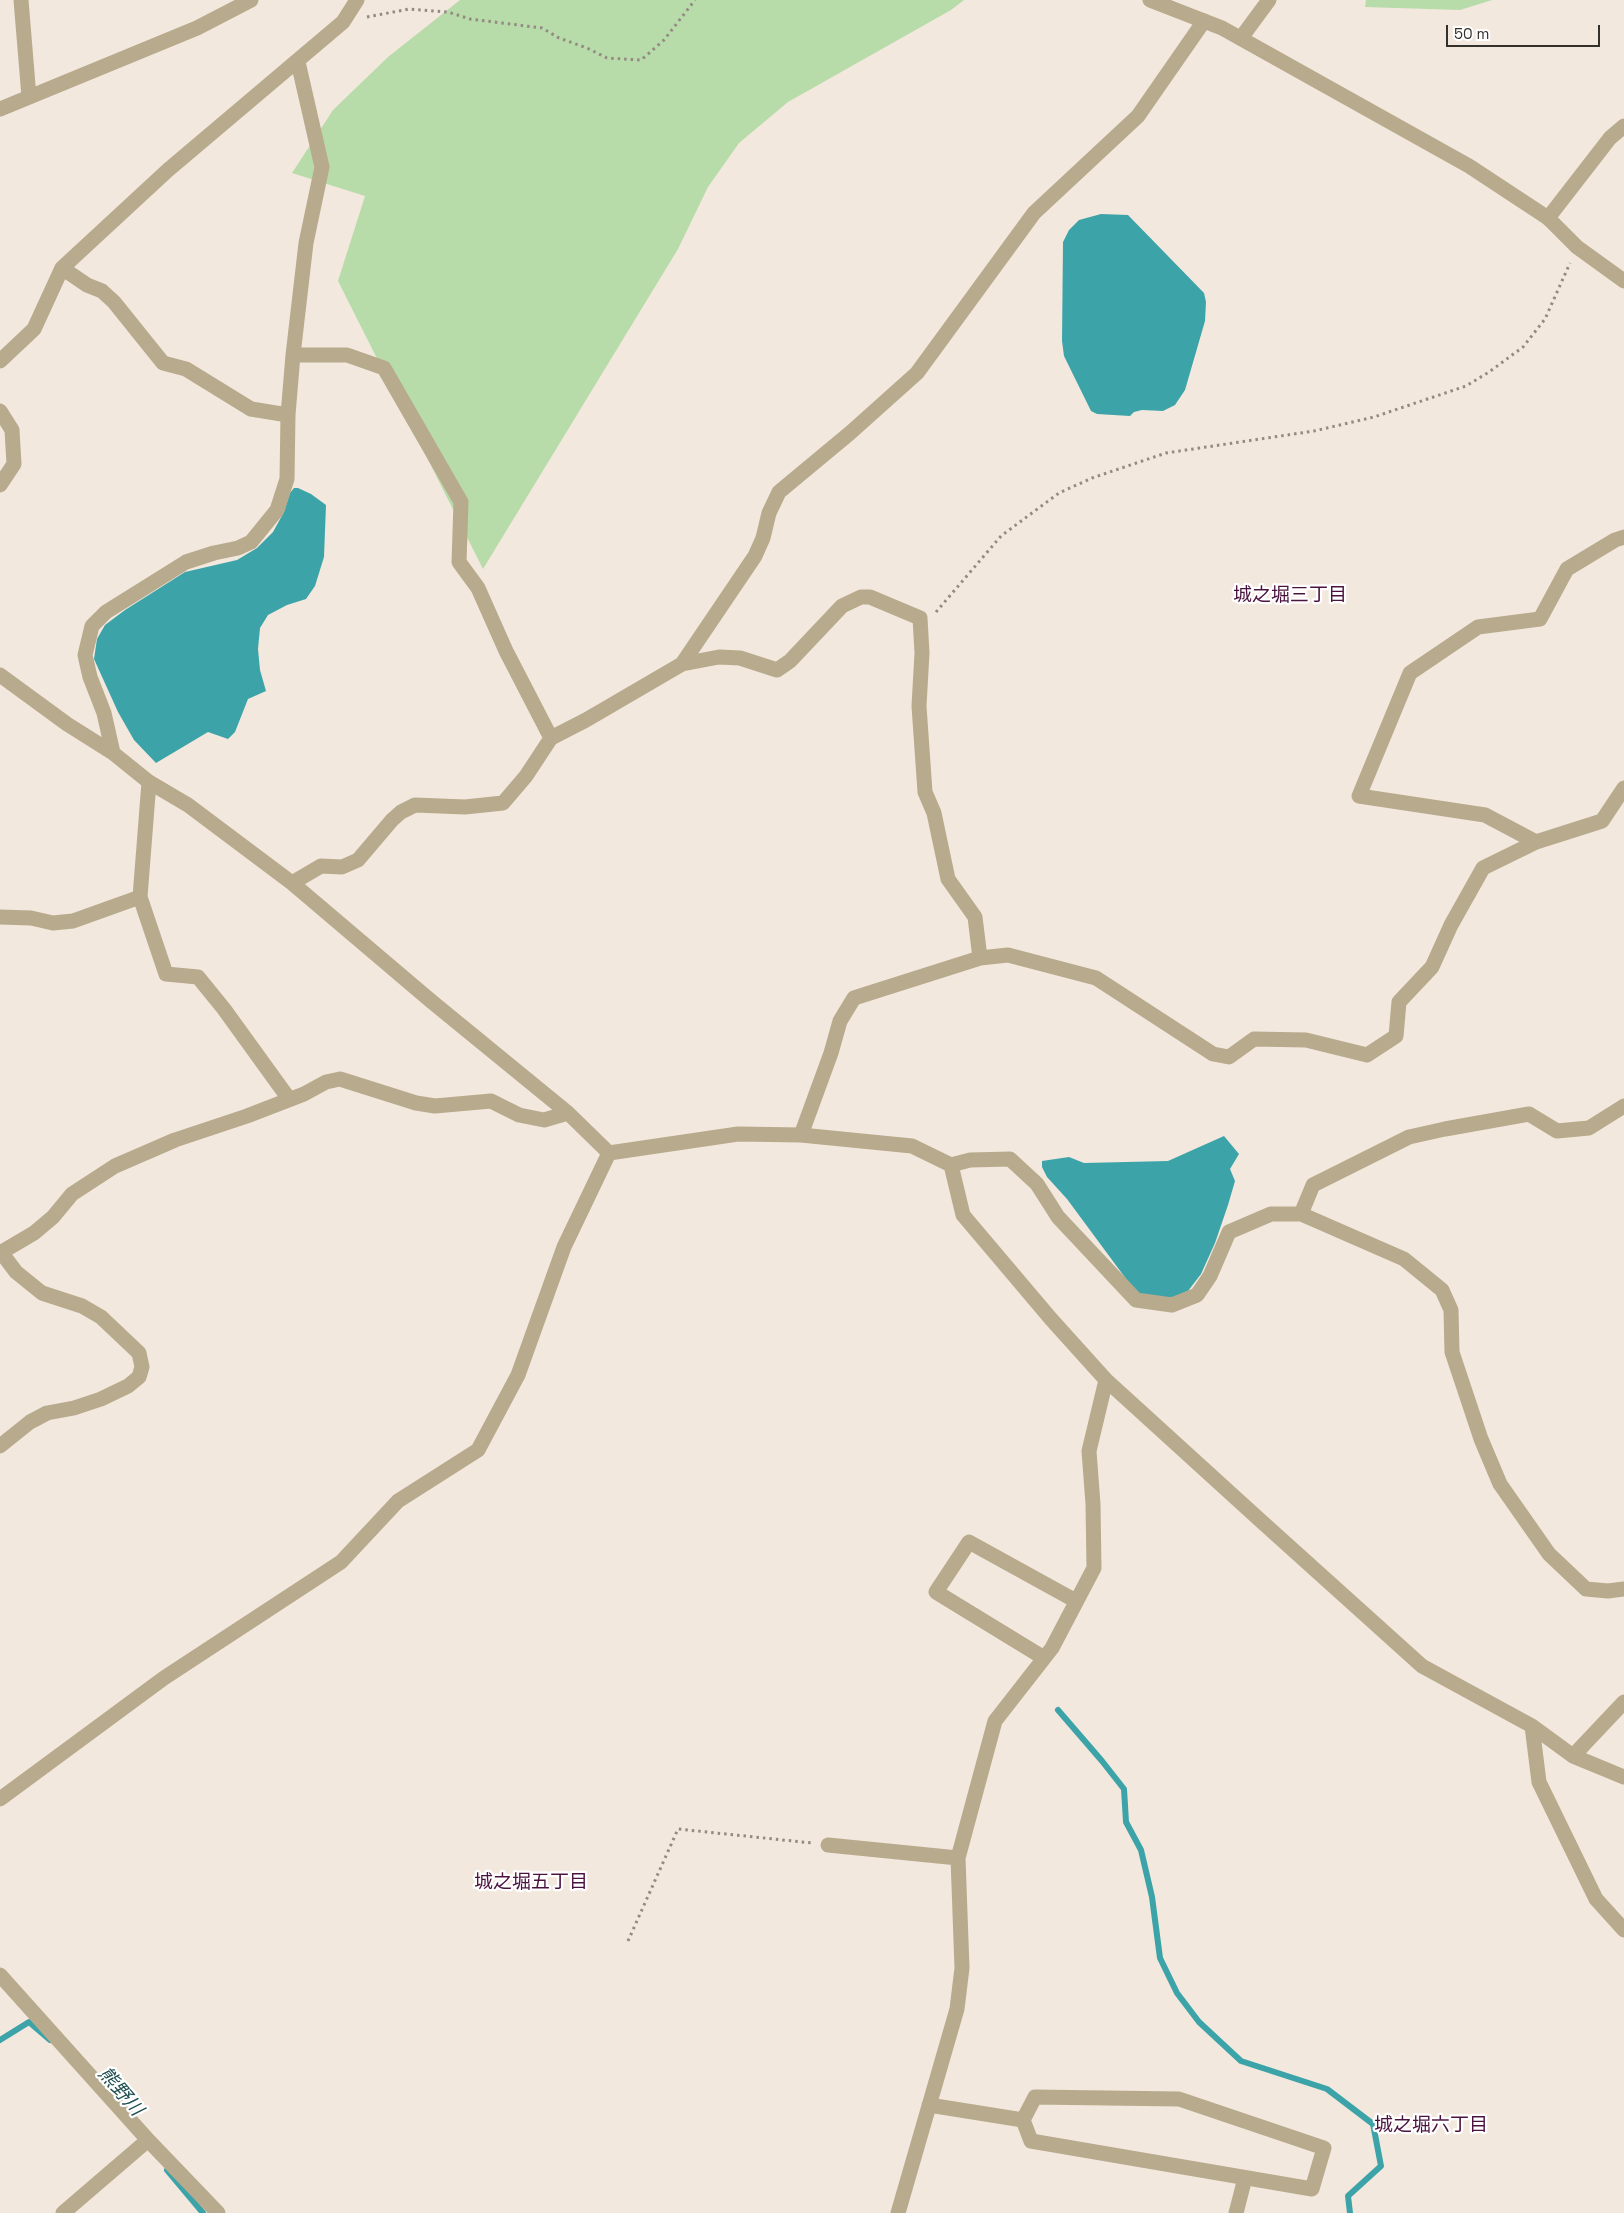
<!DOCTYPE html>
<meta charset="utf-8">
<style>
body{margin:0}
#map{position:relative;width:1624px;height:2213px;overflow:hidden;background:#f3e8dd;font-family:"Space Grotesk",sans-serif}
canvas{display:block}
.scale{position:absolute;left:1446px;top:25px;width:154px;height:22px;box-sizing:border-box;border:2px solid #34302b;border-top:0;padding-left:6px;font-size:15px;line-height:18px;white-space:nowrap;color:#34302b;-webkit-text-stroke:4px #fff;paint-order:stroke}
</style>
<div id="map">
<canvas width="1624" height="2213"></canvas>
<div class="scale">50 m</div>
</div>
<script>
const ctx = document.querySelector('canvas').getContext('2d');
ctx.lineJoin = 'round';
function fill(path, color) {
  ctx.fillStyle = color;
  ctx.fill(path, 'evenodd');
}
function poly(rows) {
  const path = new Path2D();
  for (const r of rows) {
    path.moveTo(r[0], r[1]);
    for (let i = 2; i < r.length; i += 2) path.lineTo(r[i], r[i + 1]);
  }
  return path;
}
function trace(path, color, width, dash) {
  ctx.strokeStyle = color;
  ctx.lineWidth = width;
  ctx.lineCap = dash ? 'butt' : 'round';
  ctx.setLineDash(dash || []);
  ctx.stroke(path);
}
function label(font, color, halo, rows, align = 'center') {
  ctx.font = font + ' "Space Grotesk","Noto Sans JP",sans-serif';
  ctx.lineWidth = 4.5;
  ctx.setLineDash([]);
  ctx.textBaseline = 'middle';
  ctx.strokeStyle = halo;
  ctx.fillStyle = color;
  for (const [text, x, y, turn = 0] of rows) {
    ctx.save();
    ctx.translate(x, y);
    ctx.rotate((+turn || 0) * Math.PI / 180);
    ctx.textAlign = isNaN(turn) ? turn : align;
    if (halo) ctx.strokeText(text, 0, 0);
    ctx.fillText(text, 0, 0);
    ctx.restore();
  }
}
fill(poly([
 [460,0,964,0,951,10,788,102,739,143,708,187,678,249,483,569,338,281,365,196,292,173,333,110,388,57],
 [1366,0,1492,0,1460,10,1365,7]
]), '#b8dbaa');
fill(poly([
 [1101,214,1128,215,1204,293,1206,302,1205,321,1185,390,1175,405,1163,411,1142,410,1134,412,1130,416,1097,414,1091,411,1064,356,1062,341,1063,242,1069,230,1079,220],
 [294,488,298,488,311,494,326,505,324,557,315,586,306,599,287,605,268,615,260,628,258,649,260,670,266,691,248,699,235,732,228,739,208,732,156,763,134,740,118,712,94,659,97,639,105,625,125,610,185,572,237,560,257,548,273,532,284,512,290,493],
 [1224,1136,1239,1154,1230,1169,1235,1181,1228,1205,1215,1243,1201,1274,1188,1291,1176,1297,1151,1299,1135,1291,1067,1199,1047,1177,1042,1167,1042,1161,1069,1157,1084,1163,1168,1161]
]), '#3ca4a9');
trace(poly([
 [1058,1710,1102,1761,1124,1789,1126,1822,1141,1850,1152,1897,1160,1958,1177,1993,1199,2022,1241,2061,1327,2089,1373,2124,1381,2166,1348,2196,1350,2213],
 [0,2040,29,2022,50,2040],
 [167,2170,203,2213]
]), '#3ca4a9', 6);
trace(poly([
 [367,17,409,9,448,12,470,19,542,28,559,38,587,48,607,58,641,60,664,40,695,0],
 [936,612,1001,536,1059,493,1092,478,1166,453,1314,431,1374,417,1466,386,1489,372,1523,347,1545,319,1570,263],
 [628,1941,678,1829,812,1843]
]), '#938b83', 3, [2.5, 4]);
trace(poly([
 [21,0,29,97],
 [1241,38,1269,0],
 [0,109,197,28,251,0],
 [1548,218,1610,138,1624,126],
 [62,268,87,285,102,291,114,302,163,363,186,369,251,409,288,415],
 [293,355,347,355,384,368,461,502,459,562,478,588,506,651,551,738],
 [0,361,34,329,62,268,168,170,343,22,357,0],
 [0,411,12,430,14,464,0,485],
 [682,664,755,556,763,538,769,513,779,492,850,433,917,373,1034,213,1138,116,1204,21],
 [0,675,67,724,113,753,149,782,188,805,292,883,431,1001,568,1113,609,1153,738,1134,801,1135,912,1146,951,1165,963,1215,1051,1319,1106,1380,1261,1521,1422,1666,1532,1726,1573,1756,1624,1777],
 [113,753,104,713,90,677,85,655,92,626,106,612,186,562,214,553,238,548,251,542,277,510,287,479,288,415,293,355,306,243,322,167,298,62],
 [149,782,140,897,166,974,198,977,224,1009,289,1099],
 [1536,842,1485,815,1359,796,1410,673,1478,627,1540,619,1567,569,1615,540,1624,537],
 [292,883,321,866,342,867,358,860,392,820,401,812,415,805,465,807,503,803,526,776,551,738,586,720,682,664,719,657,740,658,777,670,790,661,842,606,861,597,870,597,920,618,922,653,919,706,925,792,934,813,948,879,975,917,980,958],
 [0,917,31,918,53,923,73,921,140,897],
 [801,1135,831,1053,840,1021,854,998,980,958,1008,955,1096,978,1213,1054,1229,1057,1254,1039,1306,1040,1367,1055,1396,1036,1399,1002,1432,967,1451,925,1483,868,1536,842,1602,821,1624,788],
 [951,1165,970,1160,1010,1159,1037,1184,1058,1217,1136,1300,1172,1305,1197,1295,1210,1276,1229,1232,1271,1214,1301,1214,1404,1259,1442,1290,1451,1310,1452,1352,1481,1439,1500,1484,1549,1554,1586,1589,1608,1591,1624,1589],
 [1301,1214,1313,1185,1409,1137,1445,1129,1529,1114,1557,1131,1589,1128,1624,1106],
 [0,1253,34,1233,53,1217,72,1194,115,1166,175,1140,247,1116,304,1094,326,1082,340,1079,416,1103,435,1106,491,1101,519,1115,544,1120,568,1113],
 [0,1446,30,1422,47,1413,74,1408,101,1399,128,1386,139,1377,142,1367,139,1353,101,1317,82,1306,42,1293,16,1272,1,1252],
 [1044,1658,936,1592,969,1542,1076,1601],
 [1532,1726,1539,1782,1596,1899,1624,1930],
 [1573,1756,1624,1702],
 [0,1799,164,1678,341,1562,398,1501,478,1450,518,1375,564,1247,609,1153],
 [828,1845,958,1858],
 [0,1975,148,2140,218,2213],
 [929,2105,1023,2120,1035,2097,1179,2099,1324,2148,1312,2189,1031,2141,1023,2120],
 [63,2213,148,2140],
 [898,2213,957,2009,962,1968,958,1858,995,1721,1052,1648,1094,1568,1093,1504,1089,1451,1106,1380],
 [1236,2213,1245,2178]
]), '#b8aa8d', 15);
trace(poly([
 [1150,0,1222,28,1469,166,1548,218,1577,247,1624,281]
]), '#b8aa8d', 15);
label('19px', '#4a133f', '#fff', [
 ["城之堀三丁目",1290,596],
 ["城之堀五丁目",531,1883],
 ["城之堀六丁目",1431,2126]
]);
label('italic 19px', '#224f51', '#fff', [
 ["熊野川",120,2092,49]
]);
</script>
